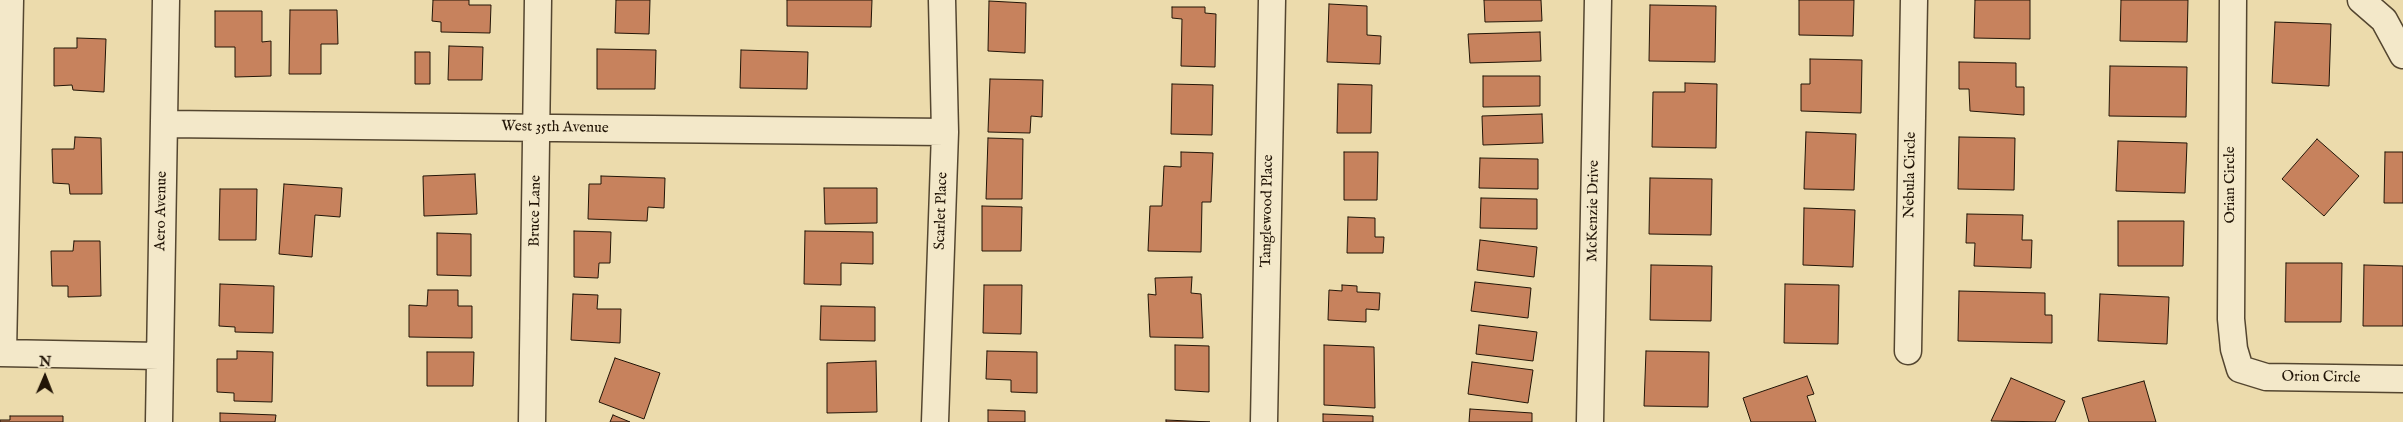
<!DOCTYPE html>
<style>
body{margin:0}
#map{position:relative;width:2403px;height:422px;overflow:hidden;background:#ecdbac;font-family:"IM FELL English",serif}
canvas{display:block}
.north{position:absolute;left:20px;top:352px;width:50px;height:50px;-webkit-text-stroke:4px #f3e8c9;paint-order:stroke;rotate:1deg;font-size:14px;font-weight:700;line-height:20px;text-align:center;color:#221507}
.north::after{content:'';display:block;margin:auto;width:18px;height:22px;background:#221507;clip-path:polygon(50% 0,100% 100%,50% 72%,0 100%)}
</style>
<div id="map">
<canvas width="2403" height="422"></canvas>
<div class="north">N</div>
</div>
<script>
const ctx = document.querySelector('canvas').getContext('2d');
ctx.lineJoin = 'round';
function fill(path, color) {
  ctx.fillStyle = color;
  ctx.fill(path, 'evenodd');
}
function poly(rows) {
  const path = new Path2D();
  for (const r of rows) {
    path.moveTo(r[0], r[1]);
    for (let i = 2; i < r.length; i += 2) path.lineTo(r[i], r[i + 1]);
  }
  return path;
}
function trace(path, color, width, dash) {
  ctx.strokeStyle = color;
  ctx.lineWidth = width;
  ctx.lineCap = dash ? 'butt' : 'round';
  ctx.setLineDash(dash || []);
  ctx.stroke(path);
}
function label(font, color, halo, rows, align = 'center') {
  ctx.font = font + ' "IM FELL English",serif';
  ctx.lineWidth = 5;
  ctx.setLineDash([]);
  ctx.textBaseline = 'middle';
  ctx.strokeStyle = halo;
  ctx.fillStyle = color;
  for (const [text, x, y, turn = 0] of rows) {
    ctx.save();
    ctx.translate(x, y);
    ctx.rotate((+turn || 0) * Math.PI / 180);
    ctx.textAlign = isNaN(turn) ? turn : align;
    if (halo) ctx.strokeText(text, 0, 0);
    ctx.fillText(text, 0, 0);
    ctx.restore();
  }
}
const building = poly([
 [433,0,469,0,469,5,491,5,490,33,441,32,441,22,432,21,433,0],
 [616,0,650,0,649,34,615,33,616,0],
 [787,0,872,0,871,27,787,26,787,0],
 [1484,0,1541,0,1542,21,1485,22,1484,0],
 [1799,0,1854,0,1853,36,1799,35,1799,0],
 [1975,0,2030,0,2030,39,1974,38,1975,0],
 [2121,0,2188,0,2187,42,2120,41,2121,0],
 [989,1,1026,3,1025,53,988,51,989,1],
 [1329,4,1367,6,1367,35,1381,36,1380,64,1327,62,1329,4],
 [1650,5,1716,6,1715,62,1649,61,1650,5],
 [1172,7,1205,7,1205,13,1216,14,1215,67,1181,66,1182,19,1172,18,1172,7],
 [290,10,337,10,338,44,321,44,321,74,289,74,290,10],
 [215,11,262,11,262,42,271,41,271,76,235,77,235,47,215,47,215,11],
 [2275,22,2331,24,2329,86,2272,83,2275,22],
 [1540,32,1541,61,1470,63,1468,34,1540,32],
 [77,38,106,39,104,92,73,90,72,85,54,86,54,48,77,48,77,38],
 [449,46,483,47,482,80,448,80,449,46],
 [597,49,656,50,655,89,597,89,597,49],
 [741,50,808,52,807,89,740,88,741,50],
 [415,52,430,52,430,84,415,84,415,52],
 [1810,59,1862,60,1861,113,1801,111,1801,84,1810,84,1810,59],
 [1959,62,2016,63,2016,87,2024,87,2024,115,1970,111,1969,89,1959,89,1959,62],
 [2110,66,2187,67,2186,117,2109,116,2110,66],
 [1483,76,1540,76,1540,106,1483,107,1483,76],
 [990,79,1043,80,1042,117,1031,116,1030,133,988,132,990,79],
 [1685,83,1717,84,1716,148,1652,147,1653,92,1685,92,1685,83],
 [1172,84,1213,85,1212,135,1171,134,1172,84],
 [1338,84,1372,85,1371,133,1337,133,1338,84],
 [1542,114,1543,143,1483,145,1482,116,1542,114],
 [1806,132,1856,134,1854,190,1804,189,1806,132],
 [75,137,101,138,102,194,70,194,69,184,53,183,52,149,74,149,75,137],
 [1959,137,2015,138,2014,190,1958,189,1959,137],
 [988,138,1023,139,1022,199,986,199,988,138],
 [2317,139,2359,176,2324,216,2282,179,2317,139],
 [2118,141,2187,143,2185,193,2116,191,2118,141],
 [1181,152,1213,153,1211,202,1202,202,1201,252,1148,251,1150,206,1162,206,1164,166,1181,167,1181,152],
 [1344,152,1378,152,1377,200,1344,200,1344,152],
 [2385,152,2403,152,2403,203,2384,203,2385,152],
 [1480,158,1538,159,1538,189,1479,188,1480,158],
 [475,174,477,214,424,216,423,176,475,174],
 [601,176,665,178,664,208,648,207,647,221,588,219,589,184,601,184,601,176],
 [1650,178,1712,179,1711,235,1649,234,1650,178],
 [284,184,342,188,340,217,315,215,312,257,279,254,284,184],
 [824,188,877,188,877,223,825,224,824,188],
 [220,189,257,189,256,240,219,240,220,189],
 [1481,198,1537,199,1537,229,1480,228,1481,198],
 [982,206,1022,207,1021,251,982,251,982,206],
 [1804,208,1855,210,1853,267,1803,265,1804,208],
 [1967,214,2023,215,2022,240,2032,240,2031,268,1974,266,1975,243,1966,243,1967,214],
 [1348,217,1375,218,1375,237,1384,237,1383,253,1347,253,1348,217],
 [2118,221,2184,221,2183,266,2118,266,2118,221],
 [574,231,611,232,610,263,599,263,598,278,574,277,574,231],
 [805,231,873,232,873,264,841,263,841,285,804,284,805,231],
 [437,233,471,234,471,276,437,275,437,233],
 [1480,240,1537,247,1534,277,1477,270,1480,240],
 [74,241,100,241,101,296,68,297,68,286,52,286,51,251,73,251,74,241],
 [2286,263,2342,263,2341,322,2285,322,2286,263],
 [1651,265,1712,266,1711,321,1650,320,1651,265],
 [2364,265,2403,266,2403,326,2363,326,2364,265],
 [1192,277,1191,293,1201,294,1203,338,1150,337,1148,294,1156,295,1155,278,1192,277],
 [1475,282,1531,288,1528,318,1471,311,1475,282],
 [220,284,274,286,273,333,235,332,235,327,219,326,220,284],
 [1785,284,1839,285,1838,344,1784,343,1785,284],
 [984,285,1022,285,1021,334,983,333,984,285],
 [1342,285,1357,286,1357,292,1380,293,1379,310,1366,309,1366,322,1328,320,1329,290,1342,291,1342,285],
 [428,290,458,290,458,306,472,306,472,338,409,337,409,305,427,306,428,290],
 [1959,291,2045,293,2045,315,2052,315,2052,343,1958,341,1959,291],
 [573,294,598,295,597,309,621,309,620,343,571,340,573,294],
 [2100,294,2169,297,2167,344,2098,341,2100,294],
 [821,306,875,307,875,341,820,340,821,306],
 [1479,325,1537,332,1533,361,1476,354,1479,325],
 [1175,345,1209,346,1209,392,1175,390,1175,345],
 [1324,345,1374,347,1375,408,1324,405,1324,345],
 [237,351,273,352,272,402,234,401,234,393,217,392,217,359,237,359,237,351],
 [987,351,1037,352,1037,393,1011,392,1011,380,986,379,987,351],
 [1646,351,1709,352,1708,407,1644,406,1646,351],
 [427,352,474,352,473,386,427,386,427,352],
 [615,358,660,373,644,419,599,402,615,358],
 [876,361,877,412,827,413,827,363,876,361],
 [1472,362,1533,370,1528,403,1468,394,1472,362],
 [1807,376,1814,394,1807,396,1816,422,1751,422,1743,398,1807,376],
 [2011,378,2065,401,2055,422,1991,421,2011,378],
 [2144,381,2156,422,2089,422,2082,398,2144,381],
 [1470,409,1532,413,1532,422,1469,422,1470,409],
 [988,410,1025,411,1025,422,988,422,988,410],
 [220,413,276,415,275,422,220,422,220,413],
 [1323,414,1373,416,1373,422,1323,422,1323,414],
 [613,415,630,422,610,422,613,415],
 [10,416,63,416,63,422,0,422,0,420,10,420,10,416],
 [1166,420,1210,422,1166,422,1166,420]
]);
fill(building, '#c7825d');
trace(building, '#221507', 1);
const minor = poly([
 [2233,0,2231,319,2234,349,2240,369,2266,377,2403,379],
 [2361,0,2384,20,2403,55],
 [165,124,945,132],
 [1908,351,1914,0],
 [0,353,159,356],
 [3,353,10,0],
 [159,422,166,0],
 [532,422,538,0],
 [935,422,945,132,942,0],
 [1264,422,1272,0],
 [1590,422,1598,0]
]);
trace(minor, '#544630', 29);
trace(minor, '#f3e8c9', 26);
label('15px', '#221507', '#f3e8c9', [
 ["West 35th Avenue",555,128,1],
 ["Nebula Circle",1911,175,-89],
 ["Orian Circle",2231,185,-90],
 ["Aero Avenue",162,211,-89],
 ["Bruce Lane",536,211,-89],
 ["Scarlet Place",942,211,-88],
 ["Tanglewood Place",1268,211,-89],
 ["McKenzie Drive",1594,211,-89],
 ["Orion Circle",2321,378,1]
]);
</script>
